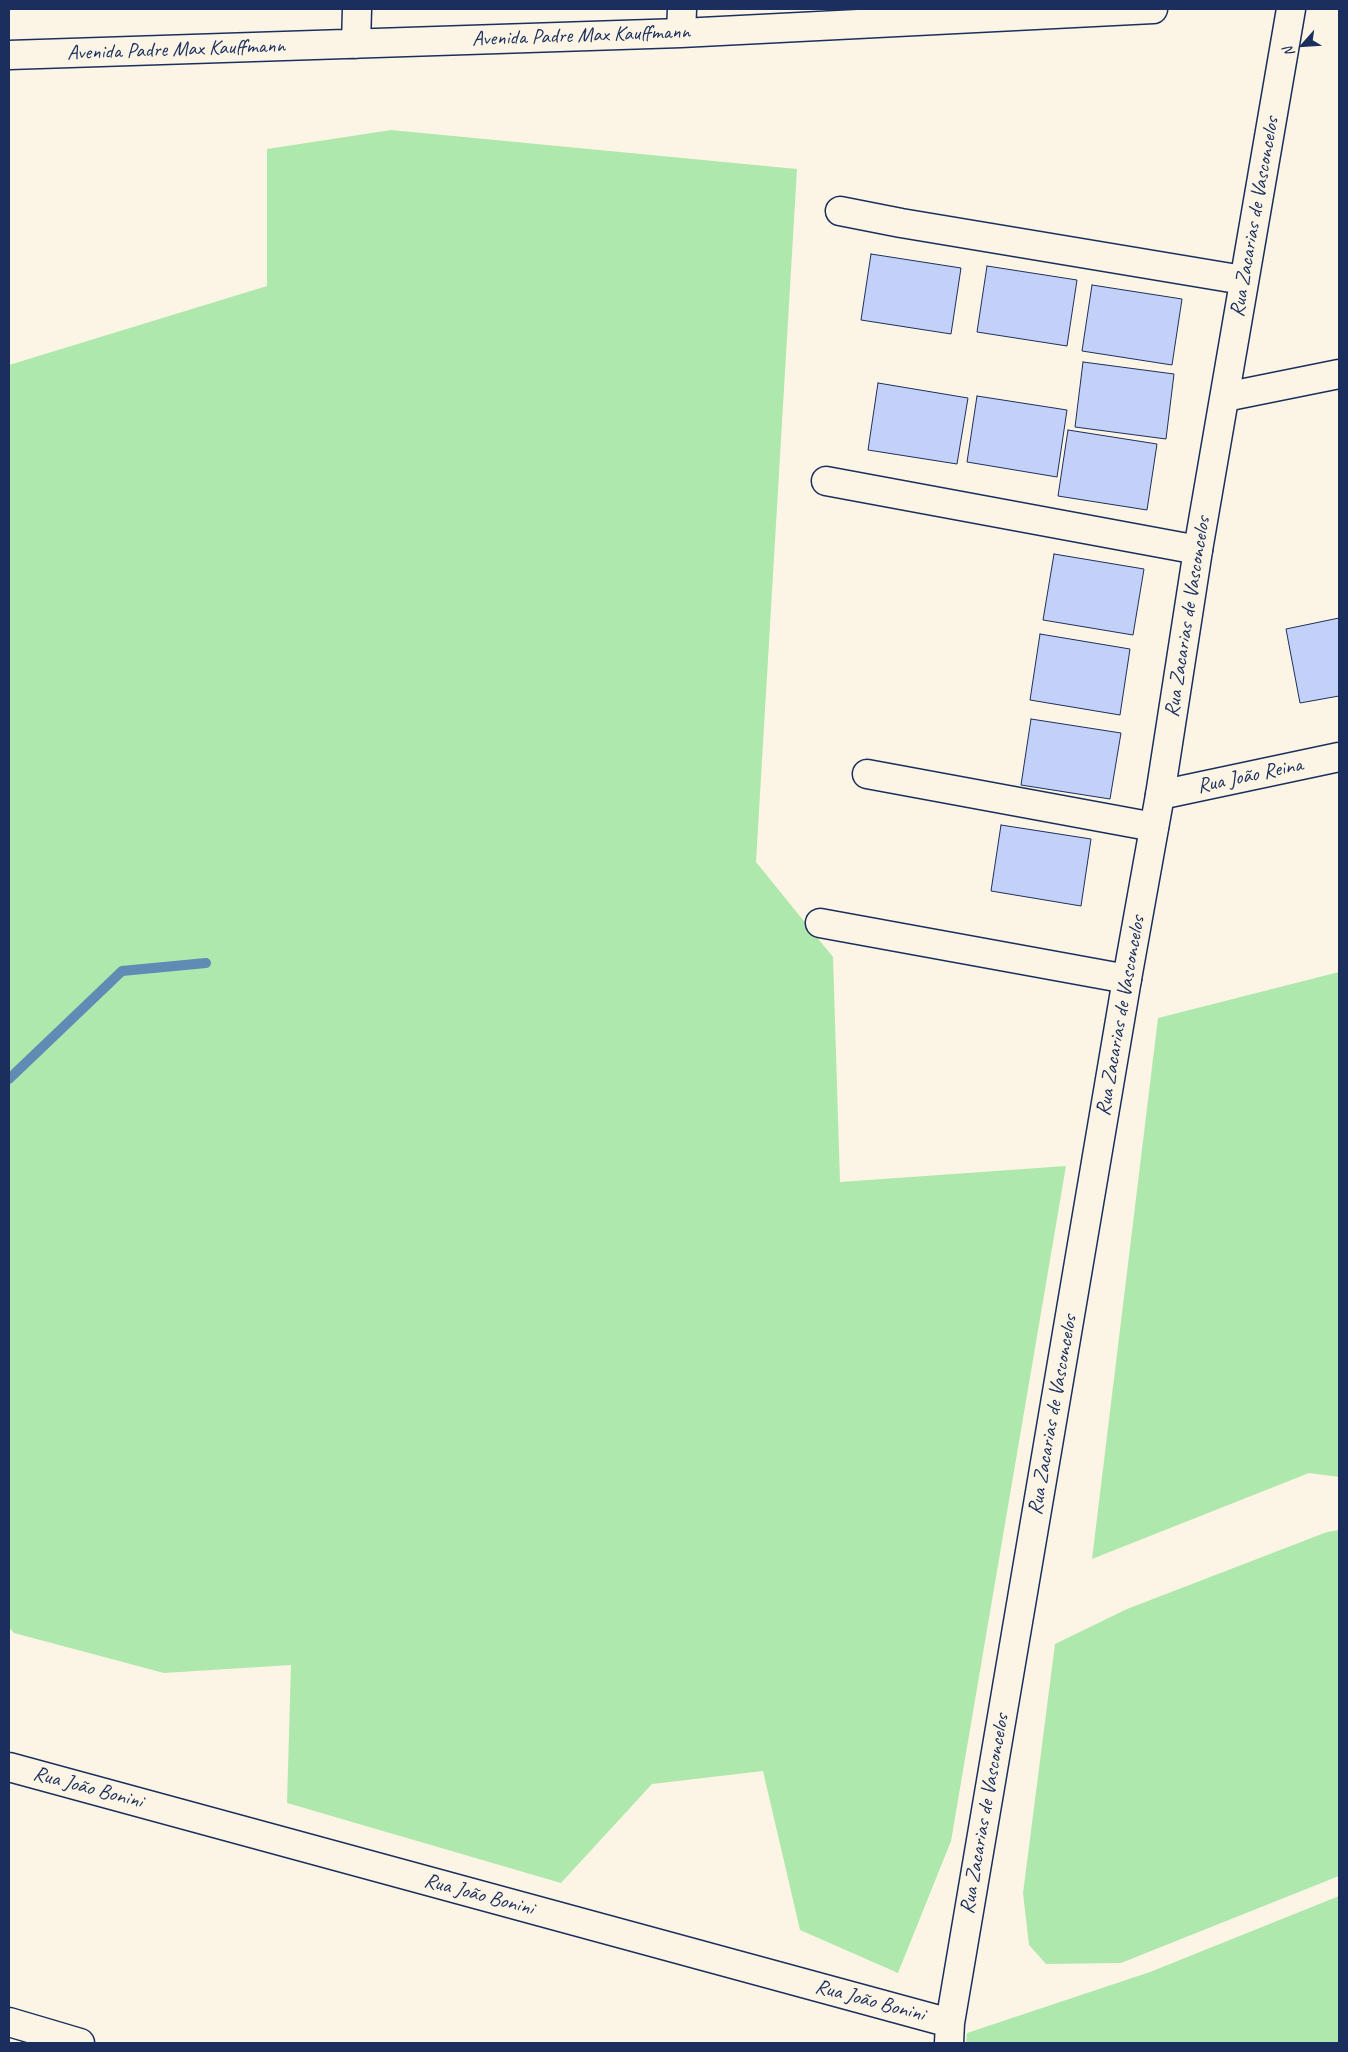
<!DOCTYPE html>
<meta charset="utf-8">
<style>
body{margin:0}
#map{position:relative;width:1348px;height:2052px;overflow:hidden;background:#fcf5e5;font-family:Caveat,sans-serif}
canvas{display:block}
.frame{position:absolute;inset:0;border:10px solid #1b2f5e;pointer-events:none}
.north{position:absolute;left:1278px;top:20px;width:50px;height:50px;-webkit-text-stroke:4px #fcf5e5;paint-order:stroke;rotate:244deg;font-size:14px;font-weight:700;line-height:20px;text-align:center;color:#1b2f5e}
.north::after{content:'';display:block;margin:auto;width:18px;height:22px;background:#1b2f5e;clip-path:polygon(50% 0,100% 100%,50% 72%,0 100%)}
</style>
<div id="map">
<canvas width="1348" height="2052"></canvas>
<div class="frame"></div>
<div class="north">N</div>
</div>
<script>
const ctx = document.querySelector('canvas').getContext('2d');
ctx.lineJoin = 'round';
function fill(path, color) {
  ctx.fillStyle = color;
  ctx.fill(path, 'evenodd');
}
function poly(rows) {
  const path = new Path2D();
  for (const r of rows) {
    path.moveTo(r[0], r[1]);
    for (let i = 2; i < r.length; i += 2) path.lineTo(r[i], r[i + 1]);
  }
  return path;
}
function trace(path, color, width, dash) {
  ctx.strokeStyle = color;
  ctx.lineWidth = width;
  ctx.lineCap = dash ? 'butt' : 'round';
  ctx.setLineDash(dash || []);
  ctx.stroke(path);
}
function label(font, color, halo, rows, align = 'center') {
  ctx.font = font + ' Caveat,sans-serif';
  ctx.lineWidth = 4.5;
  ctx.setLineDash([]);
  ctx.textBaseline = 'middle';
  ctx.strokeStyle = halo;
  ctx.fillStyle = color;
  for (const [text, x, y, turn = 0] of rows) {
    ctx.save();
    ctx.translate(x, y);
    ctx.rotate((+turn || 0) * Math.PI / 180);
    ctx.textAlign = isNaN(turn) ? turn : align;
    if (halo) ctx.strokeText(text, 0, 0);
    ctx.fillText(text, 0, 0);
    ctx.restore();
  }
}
fill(poly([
 [391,130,797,169,756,862,833,957,840,1182,1066,1166,951,1841,898,1973,800,1930,763,1771,652,1784,561,1883,287,1803,291,1665,164,1673,14,1633,9,1627,9,365,267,286,267,149],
 [1339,972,1339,1477,1309,1473,1092,1559,1158,1018],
 [1339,1530,1339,1876,1121,1963,1046,1964,1029,1945,1023,1893,1055,1644,1127,1609,1327,1532],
 [1339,1896,1339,2043,966,2043,967,2033,1150,1972]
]), '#afe8ac');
trace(poly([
 [9,1079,122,971,206,963]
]), '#5f8bb4', 10);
const building = poly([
 [871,254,961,268,951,334,861,320,871,254],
 [987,266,1077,280,1067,346,977,332,987,266],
 [1092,285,1182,299,1172,365,1082,351,1092,285],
 [1083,362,1174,374,1166,439,1075,427,1083,362],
 [878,383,968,398,957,464,868,450,878,383],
 [977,396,1067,410,1057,477,967,462,977,396],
 [1068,430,1157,444,1147,510,1058,496,1068,430],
 [1054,554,1144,569,1133,635,1043,620,1054,554],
 [1339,618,1339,696,1300,703,1286,629,1339,618],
 [1040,634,1130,649,1120,715,1030,700,1040,634],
 [1031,719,1121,733,1110,799,1021,785,1031,719],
 [1001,825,1091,839,1081,906,991,891,1001,825]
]);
fill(building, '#c3d0f7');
trace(building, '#1b2f5e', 1);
const minor = poly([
 [681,33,682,9],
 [356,44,357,9],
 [9,55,681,33,1153,9],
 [840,211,901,223,1243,280],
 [1225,397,1339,374],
 [826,481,1198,550],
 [867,774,1154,827],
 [1160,795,1339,757],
 [820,923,1127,979],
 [9,2022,80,2043]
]);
const tertiary = poly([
 [9,1767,950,2023],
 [949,2043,950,2023,1127,979,1160,795,1198,550,1291,9]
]);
trace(minor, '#1b2f5e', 31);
trace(tertiary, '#1b2f5e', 31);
trace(minor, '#fcf5e5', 28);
trace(tertiary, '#fcf5e5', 28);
label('21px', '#1b2f5e', '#fcf5e5', [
 ["Avenida Padre Max Kauffmann",581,36,-2],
 ["Avenida Padre Max Kauffmann",176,50,-2],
 ["Rua Zacarias de Vasconcelos",1255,217,-80],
 ["Rua Zacarias de Vasconcelos",1188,617,-81],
 ["Rua João Reina",1250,776,-12],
 ["Rua Zacarias de Vasconcelos",1121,1016,-80],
 ["Rua Zacarias de Vasconcelos",1053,1415,-80],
 ["Rua João Bonini",88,1788,15],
 ["Rua Zacarias de Vasconcelos",985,1814,-80],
 ["Rua João Bonini",479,1895,15],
 ["Rua João Bonini",870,2001,15]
]);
</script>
